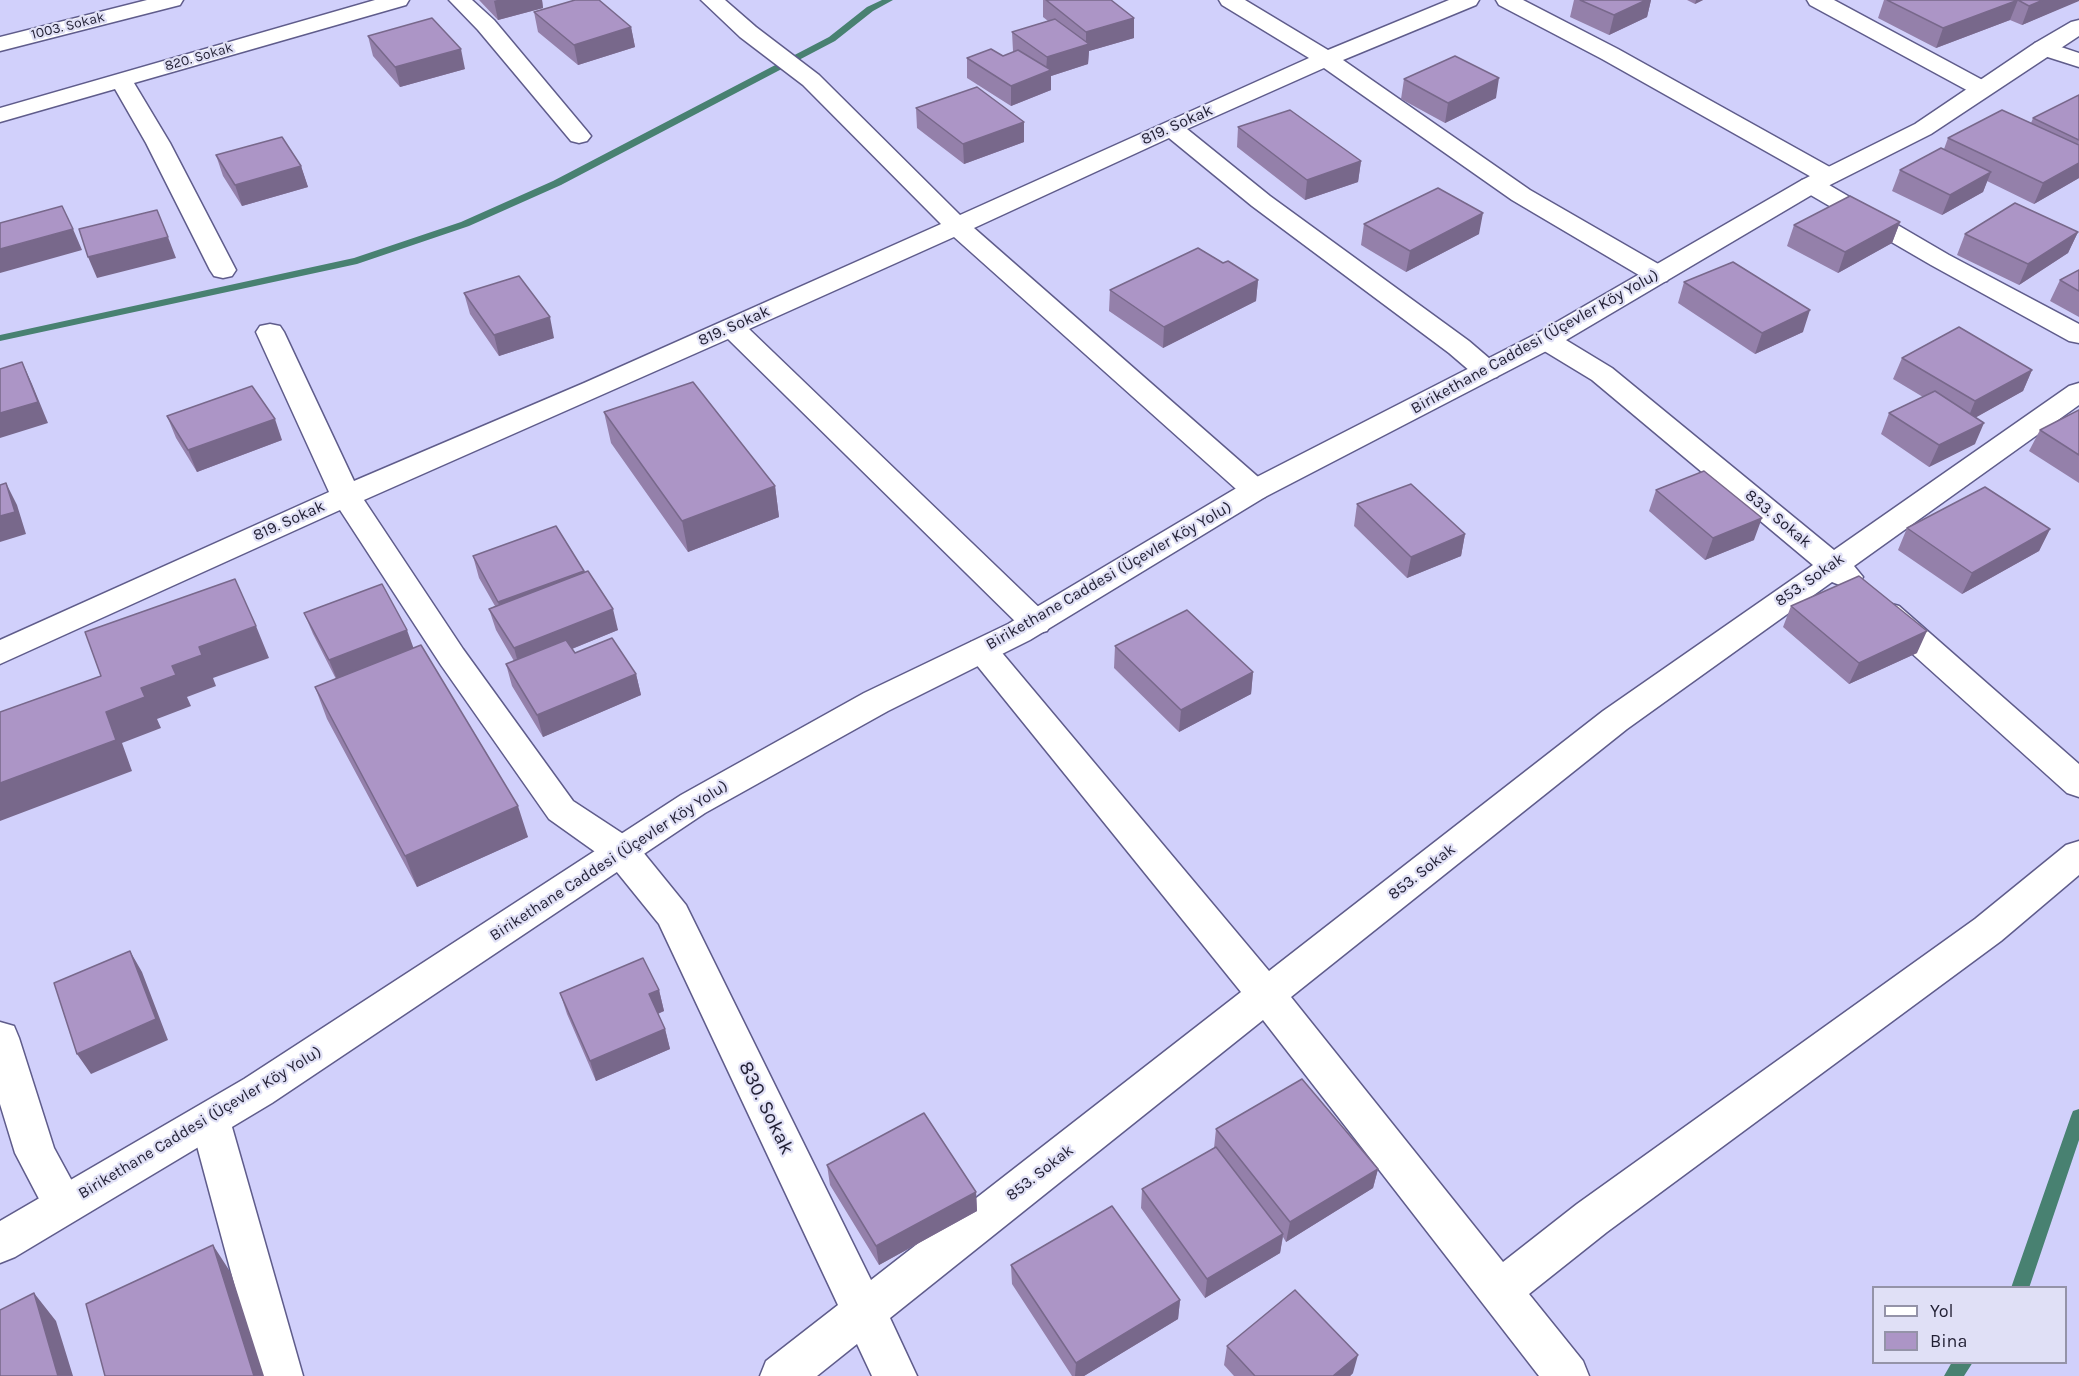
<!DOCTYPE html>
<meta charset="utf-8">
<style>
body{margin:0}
#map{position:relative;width:2079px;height:1376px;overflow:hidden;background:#d1d0fb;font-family:Karla,sans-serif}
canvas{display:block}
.legend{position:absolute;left:1872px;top:1286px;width:195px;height:78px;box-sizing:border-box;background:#e0e0f6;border:2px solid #9493a8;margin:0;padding:8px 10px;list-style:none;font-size:18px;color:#211f33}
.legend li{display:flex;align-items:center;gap:12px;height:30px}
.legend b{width:30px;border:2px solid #9493a8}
</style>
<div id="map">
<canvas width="2079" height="1376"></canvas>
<ul class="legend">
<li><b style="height:8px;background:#fff"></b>Yol</li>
<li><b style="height:16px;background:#ac95c6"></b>Bina</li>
</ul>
</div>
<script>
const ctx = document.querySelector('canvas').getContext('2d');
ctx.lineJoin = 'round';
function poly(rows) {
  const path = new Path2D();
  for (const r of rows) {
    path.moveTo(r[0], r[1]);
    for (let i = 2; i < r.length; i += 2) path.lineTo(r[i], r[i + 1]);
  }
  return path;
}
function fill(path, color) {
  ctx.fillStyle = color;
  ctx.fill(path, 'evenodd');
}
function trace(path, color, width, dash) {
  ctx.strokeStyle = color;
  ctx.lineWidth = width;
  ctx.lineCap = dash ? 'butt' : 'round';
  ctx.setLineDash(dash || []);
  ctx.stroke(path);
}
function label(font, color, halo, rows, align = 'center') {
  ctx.font = font + ' Karla,sans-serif';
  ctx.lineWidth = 4.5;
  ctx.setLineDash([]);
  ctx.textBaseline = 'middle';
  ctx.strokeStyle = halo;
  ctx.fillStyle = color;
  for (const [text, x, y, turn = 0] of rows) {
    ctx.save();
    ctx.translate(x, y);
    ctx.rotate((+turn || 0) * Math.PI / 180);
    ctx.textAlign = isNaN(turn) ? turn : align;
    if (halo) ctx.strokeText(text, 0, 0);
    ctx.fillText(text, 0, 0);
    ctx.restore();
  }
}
fill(poly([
 [882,0,893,0,873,11,835,41,561,185,469,226,357,264,0,341,0,335,354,258,461,222,553,181,829,37,867,7,882,0],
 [2079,1109,2079,1140,2029,1288,2011,1288,2071,1116,2073,1111,2079,1109],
 [1952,1362,1973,1362,1964,1376,1944,1376,1952,1362]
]), '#488171');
const street = poly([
 [147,0,183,0,180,5,0,51,0,37,147,0],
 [375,0,409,0,406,5,134,83,170,143,236,270,232,276,223,278,214,276,210,270,146,143,115,89,0,122,0,108,375,0],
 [449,0,472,0,494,20,587,131,591,136,587,141,579,143,571,141,478,30,449,0],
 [701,0,725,0,756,27,819,75,960,215,1309,58,1222,5,1219,0,1245,0,1328,50,1449,0,1479,0,1476,5,1343,60,1530,190,1667,269,1671,275,1667,281,1658,283,1649,281,1512,200,1324,68,1187,129,1270,196,1469,341,1497,365,1501,371,1497,377,1487,379,1477,377,1449,353,1252,206,1169,138,974,228,1265,483,1270,490,1265,497,1255,500,1245,497,954,237,749,329,1047,615,1052,623,1047,631,1036,634,1025,631,728,339,364,500,463,649,573,801,634,841,686,905,871,1280,1241,992,971,658,966,650,971,642,982,639,993,642,1269,971,1603,711,1813,565,1592,380,1536,346,1532,340,1536,334,1546,332,1556,334,1612,368,1834,550,2069,386,2079,383,2079,405,1854,566,1863,577,1858,584,1847,588,1832,582,1627,729,1291,997,1503,1262,1577,1204,1975,919,2066,845,2079,841,2079,875,2001,941,1607,1232,1529,1294,1583,1361,1589,1376,1539,1376,1263,1020,890,1318,917,1376,872,1376,857,1344,817,1376,760,1376,766,1361,838,1305,659,924,608,861,549,819,441,665,340,510,0,664,0,640,329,492,256,332,260,326,270,324,280,326,284,332,354,481,584,383,941,224,803,85,740,37,701,0],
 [1496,0,1523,0,1618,49,1837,171,1840,176,1837,181,1824,182,1949,255,2079,324,2079,343,2069,341,1931,265,1802,190,1799,185,1802,180,1815,179,1602,59,1499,5,1496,0],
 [1807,0,1834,0,1990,84,1993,89,1990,94,1982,96,1974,94,1810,5,1807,0],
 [2043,41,2079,53,2079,67,2035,53,2032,48,2035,43,2043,41],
 [1888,603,1899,606,2079,764,2079,797,2067,793,1877,622,1872,614,1877,606,1888,603],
 [0,1022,14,1026,19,1038,54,1148,85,1205,79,1218,64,1224,49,1218,15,1153,0,1104,0,1022],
 [210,1102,224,1108,230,1120,303,1376,259,1376,190,1120,196,1108,210,1102]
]);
const secondary = poly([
 [2079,20,2079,36,1931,134,1820,190,1556,346,1265,497,1030,640,888,711,705,813,272,1103,15,1257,0,1263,0,1221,244,1079,681,795,864,693,1008,624,1245,483,1536,334,1802,180,1915,124,2035,43,2071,22,2079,20]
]);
trace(street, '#5f5c8b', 3);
trace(secondary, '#5f5c8b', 3);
fill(street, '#fff');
fill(secondary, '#fff');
fill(poly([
 [479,0,542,0,543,8,498,20],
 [1043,0,1111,0,1134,18,1134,38,1089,51,1088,64,1051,76,1051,90,1011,106,967,78,967,58,1003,56,1014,52,1013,51,1012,32,1048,21,1043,17],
 [1574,0,1651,0,1647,17,1609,35,1570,17],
 [1687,0,1703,0,1695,4],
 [1884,0,2079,0,2022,25,2010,20,1936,48,1878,18],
 [534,12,631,27,635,47,578,65,538,32],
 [368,36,465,69,400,87,373,56],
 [1404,79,1496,98,1445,123,1401,99],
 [2079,95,2079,178,2034,204,1987,181,1983,192,1942,215,1892,191,1900,170,1944,149,1948,138,2031,123,2033,118],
 [916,108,1024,142,964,164,917,128],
 [1238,127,1361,161,1358,182,1305,200,1237,147],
 [216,155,301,166,308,187,242,206,223,176],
 [1900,222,1892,243,1838,273,1787,246,1794,225],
 [1364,224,1479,234,1406,272,1361,245],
 [2078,232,2068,253,2019,285,1957,255,1965,234],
 [1223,263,1258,280,1256,301,1163,348,1109,311,1110,290],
 [2079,270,2079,317,2050,301,2060,280],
 [1684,282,1803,332,1755,354,1678,303],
 [464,293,554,338,499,356,470,314],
 [1902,358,2032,370,2023,391,1976,417,1975,444,1929,467,1881,434,1889,413,1923,397,1893,379],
 [2079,410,2079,483,2029,451,2040,430],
 [604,412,775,486,779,517,688,552,611,443],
 [167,416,282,440,197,472,176,438],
 [1656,490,1754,540,1705,560,1649,511],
 [1357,504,1465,534,1461,556,1407,578,1354,526],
 [1907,528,2050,529,2039,551,1962,594,1898,550],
 [473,556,584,571,618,630,572,649,575,653,636,674,641,695,543,737,512,686,506,664,514,661,496,630,489,609,495,606,479,578],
 [1791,606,1917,653,1849,684,1783,627],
 [304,613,413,648,528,837,417,887,327,719,315,687,336,679,313,634],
 [1115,646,1253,672,1251,694,1179,732,1114,668],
 [659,990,664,1011,658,1014,665,1029,670,1049,596,1081,567,1014,560,993],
 [1216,1129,1378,1169,1373,1188,1286,1242,1283,1237,1280,1253,1205,1298,1141,1208,1142,1189,1214,1148],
 [827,1165,976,1192,977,1211,879,1265,830,1185],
 [1011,1265,1180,1300,1178,1319,1084,1376,1072,1376,1012,1284],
 [1227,1346,1353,1373,1350,1376,1234,1376,1224,1365]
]), '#9480aa');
fill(poly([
 [497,0,542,0,543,8,498,20,494,1],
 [1646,0,1651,0,1647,17,1609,35,1614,15],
 [1696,0,1703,0,1695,4],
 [2018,0,2010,20,1936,48,1943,28],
 [2043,0,2079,0,2079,1,2022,25,2029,6],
 [1134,18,1134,38,1089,51,1088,64,1051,76,1051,90,1011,106,1011,86,1046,71,1047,57,1086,45,1086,32],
 [631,27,635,47,578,65,574,45],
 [461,49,465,69,400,87,395,67],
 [1499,78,1496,98,1445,123,1448,103],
 [1024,122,1024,142,964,164,963,144],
 [2079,160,2079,178,2034,204,2043,183],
 [1361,161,1358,182,1305,200,1307,180],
 [301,166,308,187,242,206,235,185],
 [1991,172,1983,192,1942,215,1950,195],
 [1483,213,1479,234,1406,272,1410,251],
 [1900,222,1892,243,1838,273,1845,252],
 [73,229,82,250,0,273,0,249],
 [2078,232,2068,253,2019,285,2028,264],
 [168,237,176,258,97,278,88,257],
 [1258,280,1256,301,1163,348,1164,327],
 [1810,310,1803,332,1755,354,1762,333],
 [550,317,554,338,499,356,494,335],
 [22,362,32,384,48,423,0,438,0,413],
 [2032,370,2023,391,1966,423,1975,401],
 [275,419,282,440,197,472,188,450],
 [1984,423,1975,444,1929,467,1939,445],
 [6,483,17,505,26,534,0,542,0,516],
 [775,486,779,517,688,552,682,521],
 [1762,518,1754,540,1705,560,1713,538],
 [2050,529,2039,551,1962,594,1972,573],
 [1465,534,1461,556,1407,578,1411,557],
 [584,571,589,592,504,623,498,602],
 [613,609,618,630,520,670,514,648],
 [256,626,269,658,213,678,216,686,187,697,191,706,157,719,161,728,122,743,132,771,0,821,0,783,141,688,199,647],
 [407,630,415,652,338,682,329,660],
 [1927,631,1917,653,1849,684,1859,663],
 [1253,672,1251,694,1179,732,1181,710],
 [636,674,641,695,543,737,537,715],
 [518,806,528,837,417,887,405,856],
 [130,951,142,972,168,1040,91,1074,77,1054],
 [659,990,664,1011,654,1015,649,994],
 [665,1029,670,1049,596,1081,590,1061],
 [1378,1169,1373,1188,1286,1242,1290,1222],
 [976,1192,977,1211,879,1265,876,1246],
 [1283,1234,1280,1253,1205,1298,1207,1279],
 [213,1245,231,1273,264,1376,254,1376],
 [34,1293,56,1321,73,1376,58,1376],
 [1180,1300,1178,1319,1084,1376,1075,1376,1076,1363],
 [1358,1355,1353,1373,1350,1376,1333,1376]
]), '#78688b');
const building = poly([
 [575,0,599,0,631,27,574,45,534,12,575,0],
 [1046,0,1111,0,1134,18,1086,32,1046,0],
 [1580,0,1646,0,1614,15,1580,0],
 [1887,0,2043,0,2029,6,2018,0,1943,28,1887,0],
 [432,18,461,49,395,67,368,36,432,18],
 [1055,19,1089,44,1047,57,1012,32,1055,19],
 [991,49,1003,56,1018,50,1051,70,1011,86,967,58,991,49],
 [1455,56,1499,78,1448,103,1404,79,1455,56],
 [977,87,1024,122,963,144,916,108,977,87],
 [2079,95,2079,140,2033,118,2079,95],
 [1290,110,1361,161,1307,180,1238,127,1290,110],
 [2002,110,2079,145,2079,163,2043,183,1948,138,2002,110],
 [282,137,301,166,235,185,216,155,282,137],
 [1941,148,1991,172,1950,195,1900,170,1941,148],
 [1438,188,1483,213,1410,251,1364,224,1438,188],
 [1850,196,1900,222,1845,252,1794,225,1850,196],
 [2015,203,2078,232,2028,264,1965,234,2015,203],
 [62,206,73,229,0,249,0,223,62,206],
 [157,210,168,237,88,257,79,229,157,210],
 [1198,248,1223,263,1228,261,1258,280,1164,327,1110,290,1198,248],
 [1733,262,1810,310,1762,333,1684,282,1733,262],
 [2079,270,2079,291,2060,280,2079,270],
 [519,276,550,317,494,335,464,293,519,276],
 [1959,327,2032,370,1975,401,1902,358,1959,327],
 [22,362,38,402,0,413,0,369,22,362],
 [693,382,775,486,682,521,604,412,693,382],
 [252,386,275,419,188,450,167,416,252,386],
 [1935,391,1984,423,1939,445,1889,413,1935,391],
 [2079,410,2079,455,2040,430,2079,410],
 [1704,471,1762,518,1713,538,1656,490,1704,471],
 [6,483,15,512,0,516,0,485,6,483],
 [1411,484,1465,534,1411,557,1357,504,1411,484],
 [1985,487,2050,529,1972,573,1907,528,1985,487],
 [556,526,584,571,498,602,473,556,556,526],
 [588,571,613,609,514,648,489,609,588,571],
 [1859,576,1927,631,1859,663,1791,606,1859,576],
 [235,579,256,626,199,647,202,655,172,666,176,675,141,688,145,697,106,712,116,740,0,783,0,712,101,676,85,632,235,579],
 [382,584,407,630,329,660,304,613,382,584],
 [1187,610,1253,672,1181,710,1115,646,1187,610],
 [612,638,636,674,537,715,506,664,566,640,575,653,612,638],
 [421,645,518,806,405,856,315,687,421,645],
 [130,951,156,1019,77,1054,54,983,130,951],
 [643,958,659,990,649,994,665,1029,590,1061,560,993,643,958],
 [1302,1079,1378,1169,1290,1222,1216,1129,1302,1079],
 [924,1113,976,1192,876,1246,827,1165,924,1113],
 [1216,1147,1283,1234,1207,1279,1142,1189,1216,1147],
 [1112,1206,1180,1300,1076,1363,1011,1265,1112,1206],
 [213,1245,254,1376,105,1376,86,1304,213,1245],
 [1295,1290,1358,1355,1333,1376,1255,1376,1227,1346,1295,1290],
 [34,1293,58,1376,0,1376,0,1310,34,1293]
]);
fill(building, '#ac95c6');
trace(building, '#78688b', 1.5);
label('14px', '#211f33', '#e0e0f6', [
 ["1003. Sokak",68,26,-14],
 ["820. Sokak",199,57,-16]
]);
label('16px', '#211f33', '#e0e0f6', [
 ["819. Sokak",1177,125,-24],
 ["819. Sokak",734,326,-24],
 ["Birikethane Caddesi (Üçevler Köy Yolu)",1535,342,-29],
 ["833. Sokak",1778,519,40],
 ["819. Sokak",289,521,-24],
 ["Birikethane Caddesi (Üçevler Köy Yolu)",1109,576,-30],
 ["853. Sokak",1810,580,-35],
 ["Birikethane Caddesi (Üçevler Köy Yolu)",609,861,-33],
 ["853. Sokak",1422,872,-38],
 ["Birikethane Caddesi (Üçevler Köy Yolu)",200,1123,-31],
 ["853. Sokak",1040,1173,-38]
]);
label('20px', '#211f33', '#e0e0f6', [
 ["830. Sokak",766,1108,64]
]);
</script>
